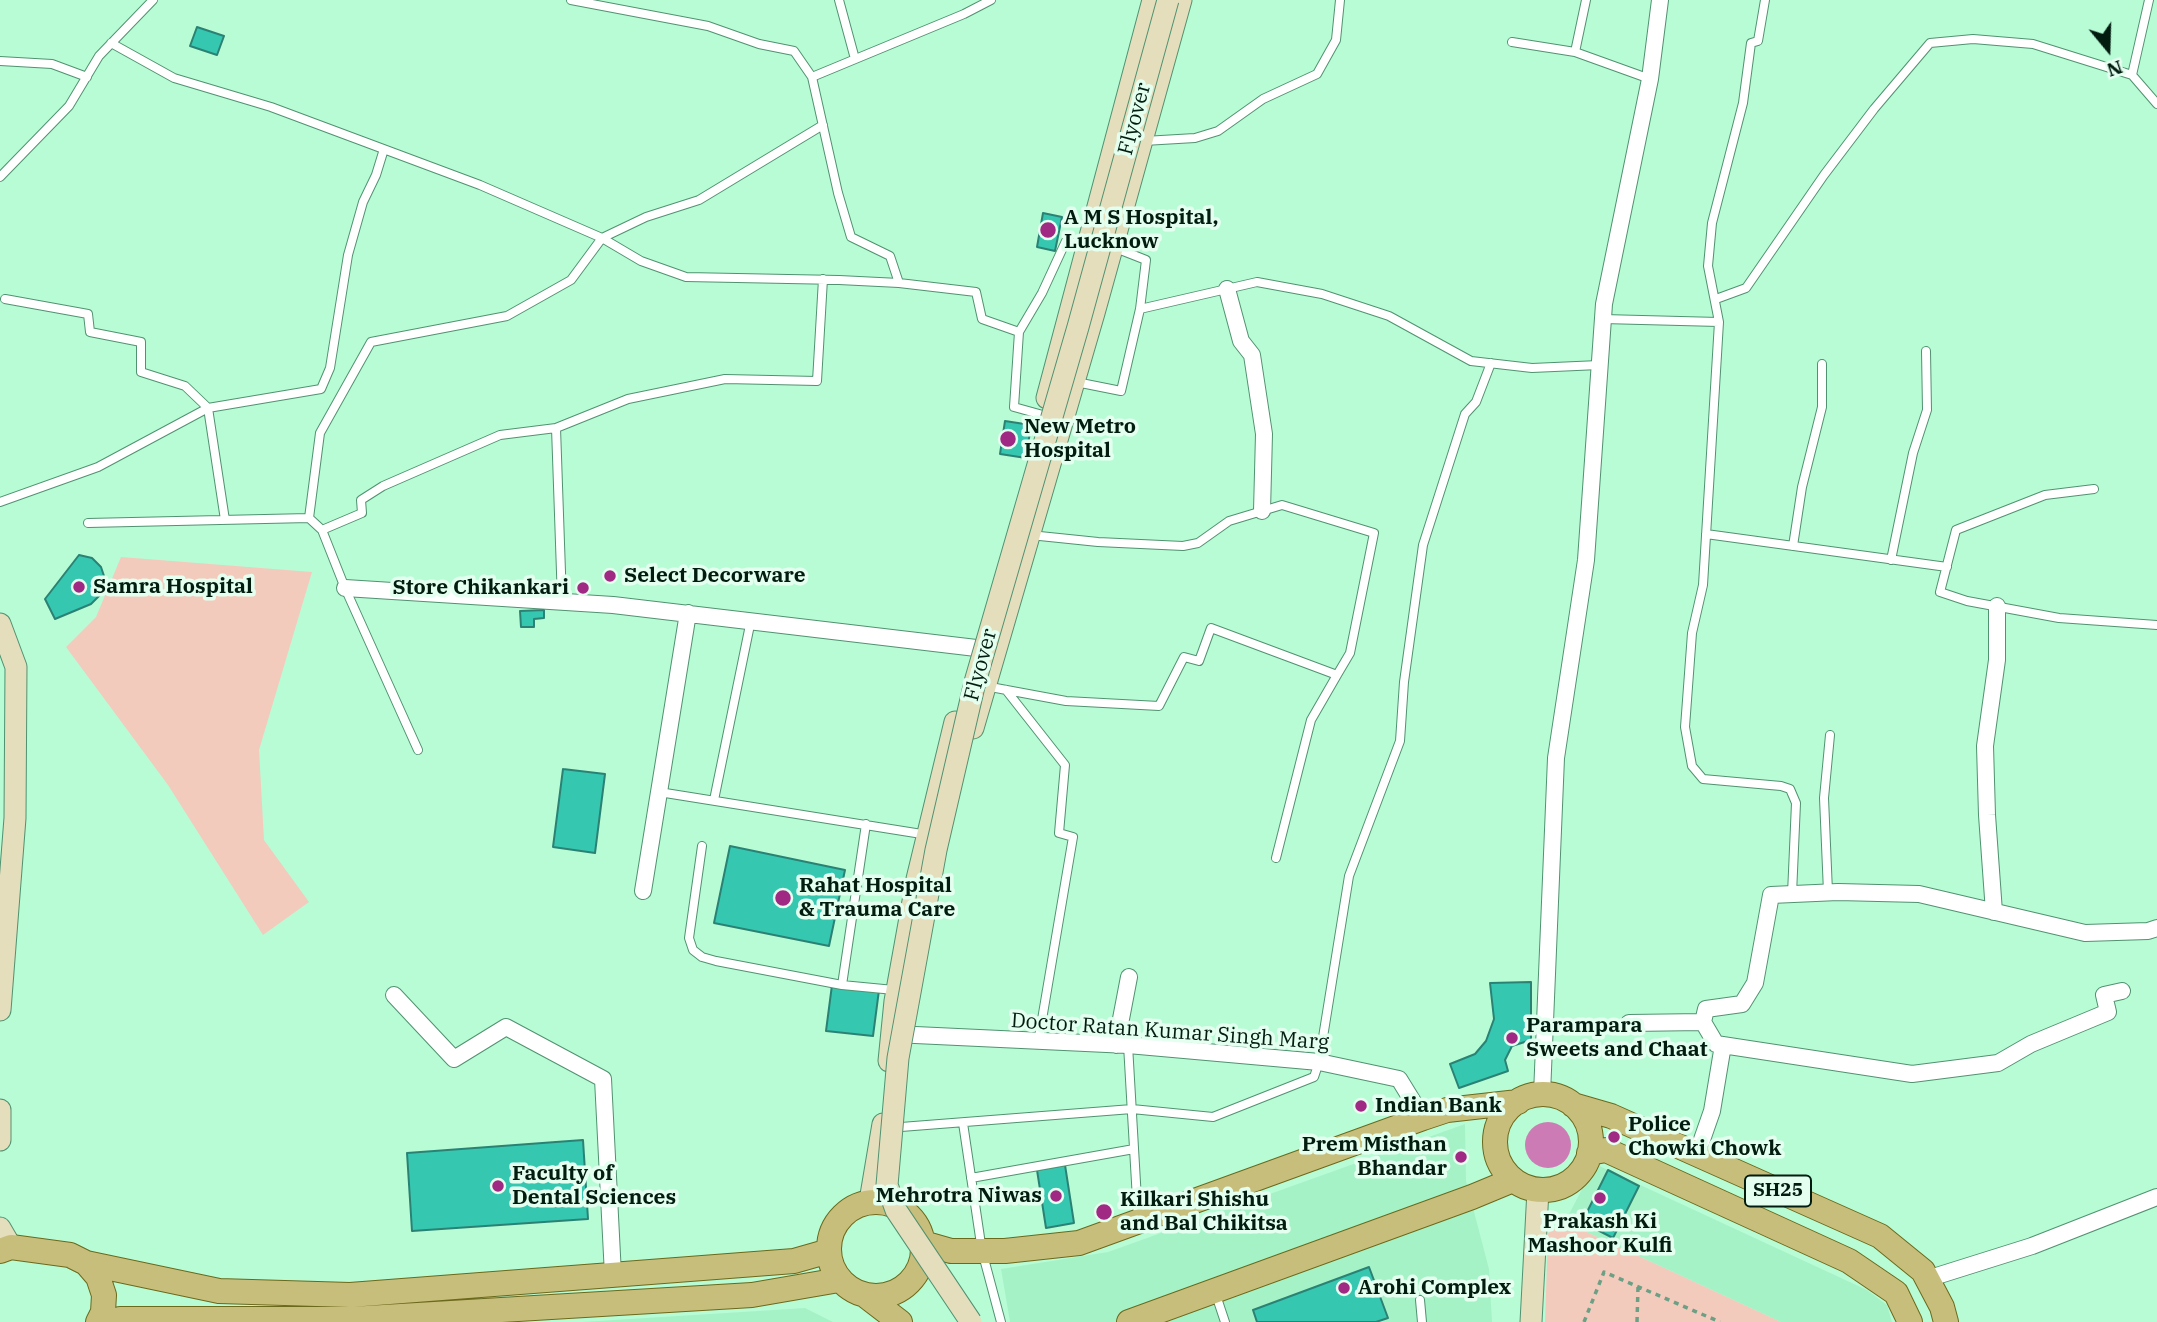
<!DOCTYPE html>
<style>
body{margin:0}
#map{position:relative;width:2157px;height:1322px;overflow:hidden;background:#b8fcd6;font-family:"IBM Plex Serif",serif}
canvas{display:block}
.north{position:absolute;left:2073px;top:14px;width:70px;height:70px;-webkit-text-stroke:5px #e4ffef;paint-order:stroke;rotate:161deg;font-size:19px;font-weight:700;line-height:28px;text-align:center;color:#021c10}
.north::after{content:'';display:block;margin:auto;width:24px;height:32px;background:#021c10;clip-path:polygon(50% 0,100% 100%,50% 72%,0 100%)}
</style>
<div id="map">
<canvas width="2157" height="1322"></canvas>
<div class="north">N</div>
</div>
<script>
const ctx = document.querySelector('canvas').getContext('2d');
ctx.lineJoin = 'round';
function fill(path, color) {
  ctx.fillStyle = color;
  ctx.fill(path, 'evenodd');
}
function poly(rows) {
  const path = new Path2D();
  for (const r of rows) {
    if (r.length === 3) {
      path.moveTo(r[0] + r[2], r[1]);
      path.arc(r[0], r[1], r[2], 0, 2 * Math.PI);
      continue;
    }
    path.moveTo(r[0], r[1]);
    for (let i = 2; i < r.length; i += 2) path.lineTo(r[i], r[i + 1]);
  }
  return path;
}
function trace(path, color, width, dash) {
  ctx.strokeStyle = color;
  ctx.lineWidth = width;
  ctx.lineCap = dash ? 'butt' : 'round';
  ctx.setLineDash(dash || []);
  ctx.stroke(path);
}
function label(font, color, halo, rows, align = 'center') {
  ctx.font = font + ' "IBM Plex Serif",serif';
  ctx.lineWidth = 7;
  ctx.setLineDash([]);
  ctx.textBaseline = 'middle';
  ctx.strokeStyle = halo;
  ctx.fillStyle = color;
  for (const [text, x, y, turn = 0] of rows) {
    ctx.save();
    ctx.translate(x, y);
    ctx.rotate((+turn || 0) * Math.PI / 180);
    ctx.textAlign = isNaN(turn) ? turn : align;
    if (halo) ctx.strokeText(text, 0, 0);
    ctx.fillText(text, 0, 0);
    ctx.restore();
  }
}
fill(poly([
 [1465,1124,1466,1181,1489,1269,1492,1322,1010,1322,1001,1269,1108,1252],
 [1595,1164,1867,1290,1887,1305,1892,1322,1781,1322,1565,1222],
 [805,1308,833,1322,582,1322]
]), '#a6f2c7');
fill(poly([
 [121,557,312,572,259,750,264,840,309,902,263,935,168,785,66,647,96,617],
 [1565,1222,1781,1322,1545,1322,1548,1233]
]), '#f2cbbd');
fill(poly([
 [1548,1145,23]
]), '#cd7bb4');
const building = poly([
 [197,27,224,36,217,55,190,46,197,27],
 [1043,213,1062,217,1055,251,1037,247,1043,213],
 [1005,421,1031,425,1026,458,1000,454,1005,421],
 [79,555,92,558,101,567,106,582,102,593,91,604,55,619,45,599,79,555],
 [544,610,544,618,534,619,534,627,521,627,520,611,544,610],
 [563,769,605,774,595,853,553,847,563,769],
 [730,846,845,870,829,946,714,923,730,846],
 [1531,982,1531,1040,1512,1046,1505,1060,1508,1071,1459,1088,1450,1064,1475,1054,1486,1041,1494,1019,1490,983,1531,982],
 [832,985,879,990,873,1036,826,1031,832,985],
 [583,1140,588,1219,412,1231,407,1153,583,1140],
 [1065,1165,1074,1223,1046,1228,1037,1170,1065,1165],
 [1608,1170,1639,1186,1613,1238,1582,1222,1608,1170],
 [1369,1267,1388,1318,1376,1322,1257,1322,1253,1310,1369,1267]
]);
fill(building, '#36c7b1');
trace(building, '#2b8274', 2);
const lane = poly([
 [571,0,708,26,759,44,794,51,812,77,838,193,851,237,890,256,899,283],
 [839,0,855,59],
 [1765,0,1758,41,1751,43,1743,103,1712,223,1708,266,1719,322,1703,585,1692,633,1685,727,1692,766,1703,779,1781,786,1790,789,1796,803,1792,894],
 [1512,42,1575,52,1650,79],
 [111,43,174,78,271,107,480,185,602,238,641,261,686,277,839,280,899,283,976,292,982,319,1019,332,1014,407,1050,417],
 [1575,52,1586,0],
 [0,61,52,64,87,77],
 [2132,75,2149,0],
 [812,77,964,14,991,0],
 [1144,141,1195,138,1218,131,1263,99,1317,74,1336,40,1340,0],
 [0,177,69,106,99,56,153,0],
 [5,299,88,314,90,332,141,342,141,372,185,386,208,408,225,520],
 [1716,299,1746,288,1824,175,1874,109,1930,43,1973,39,2033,44,2132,75,2157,104],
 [1140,309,1257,282,1322,294,1389,316,1471,361,1532,368,1599,365],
 [1603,319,1719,322],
 [1019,332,1042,293,1066,241,1086,245],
 [1076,382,1121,391,1140,309,1146,260,1113,247],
 [2094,489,2045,495,1956,530,1940,592,1967,601,2059,618,2157,625],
 [0,502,98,467,208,408,321,389,330,368,348,255,363,202,376,175,384,149],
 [309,518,320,433,371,342,507,316,571,280,602,238,646,217,699,200,823,125],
 [88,523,309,518,322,530,345,588,418,750],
 [322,530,362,513,361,500,383,486,500,435,556,428],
 [1706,534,1947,567],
 [1030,535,1098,542,1183,546,1198,543,1229,521,1282,505,1374,533,1350,653,1337,675],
 [1793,546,1802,487,1822,407,1822,364],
 [1891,560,1913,453,1927,410,1926,351],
 [562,601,556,428,628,399,725,379,817,381,823,279],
 [985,686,1066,701,1159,706,1184,657,1199,661,1211,628,1337,675,1311,720,1276,858],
 [1006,690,1065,765,1059,833,1073,837,1038,1043],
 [659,792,928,835],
 [714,800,751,620],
 [702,846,689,938,693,950,702,957,716,961,842,985,866,824],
 [1828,892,1824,798,1830,735],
 [842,985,894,990],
 [1128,1045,1138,1217],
 [963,1123,982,1251,1001,1322],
 [901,1127,1132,1109,1213,1117,1314,1077,1319,1062,1349,876,1400,741,1404,682,1423,545,1465,414,1476,402,1491,363],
 [971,1178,1134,1149],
 [1216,1295,1225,1322],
 [1420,1300,1422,1322]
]);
const street = poly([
 [1227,289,1241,341,1252,355,1264,434,1262,511],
 [345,588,613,605,993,650],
 [643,891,688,613],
 [1994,912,1987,815,1985,746,1997,660,1997,606],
 [394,995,454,1059,506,1027,603,1079,613,1275],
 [1703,1022,1716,1044,1912,1074,1998,1063,2031,1044,2108,1012,2104,995,2122,991],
 [1629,1023,1703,1022,1706,1009,1742,1004,1755,983,1771,895,1838,892,1919,894,2085,933,2148,931,2157,928],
 [894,1034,1128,1045,1319,1062,1399,1079,1423,1118],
 [1116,1045,1129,977],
 [1542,1094,1556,758,1586,560,1604,304,1650,79,1660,0],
 [1697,1154,1712,1111,1723,1045],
 [1927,1279,2032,1246,2157,1197]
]);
const secondary = poly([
 [1047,398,1153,0],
 [0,624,16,667,15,818,0,1010],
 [973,728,1094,313,1181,0],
 [889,1061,895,1001,917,879,955,722],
 [0,1110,0,1140],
 [870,1201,883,1124],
 [0,1228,11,1247],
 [1531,1322,1538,1190]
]);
const primary = poly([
 [1543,1142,48],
 [1573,1105,1611,1116,1880,1236,1923,1271,1942,1307,1946,1322],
 [1589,1153,1606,1150,1849,1261,1896,1293,1910,1322],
 [876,1249,47],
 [923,1243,951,1251,1005,1251,1079,1243,1423,1118,1447,1110,1518,1102],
 [0,1251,11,1247,70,1255,86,1263,98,1277,104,1295,103,1312,98,1322],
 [86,1263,219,1291,350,1295,794,1261,829,1251],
 [866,1296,900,1322],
 [113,1322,120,1319,351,1319,752,1295,839,1280],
 [1129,1322,1472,1197,1513,1180]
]);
trace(lane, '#519270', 10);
trace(street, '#519270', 18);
trace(secondary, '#519270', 23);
trace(primary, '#6b691c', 26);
trace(poly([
 [1584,1322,1604,1272,1720,1322],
 [1637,1322,1638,1287]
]), '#6d9f84', 3.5, [5, 5]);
trace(lane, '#fff', 8);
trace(street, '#fff', 16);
trace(secondary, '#e4debd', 21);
trace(primary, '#c8be7b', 24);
const secondaryBridge = poly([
 [971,1322,896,1210,887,1185,898,1058,936,850,975,682,1078,327,1168,0]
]);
trace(secondaryBridge, '#519270', 23, []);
trace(secondaryBridge, '#e4debd', 21);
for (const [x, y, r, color] of [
 [1048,230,9,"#a02a83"],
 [1008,439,9,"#a02a83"],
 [610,576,7,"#a02a83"],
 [79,587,7,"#a02a83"],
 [583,588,7,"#a02a83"],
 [783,898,9,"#a02a83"],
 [1512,1038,7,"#a02a83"],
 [1361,1106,7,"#a02a83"],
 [1614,1137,7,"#a02a83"],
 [1461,1157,7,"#a02a83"],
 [498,1186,7,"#a02a83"],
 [1056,1196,7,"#a02a83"],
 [1600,1198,7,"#a02a83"],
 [1104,1212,9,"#a02a83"],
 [1344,1288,7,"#a02a83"]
]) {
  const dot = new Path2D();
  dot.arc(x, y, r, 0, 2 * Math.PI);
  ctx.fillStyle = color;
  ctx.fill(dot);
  trace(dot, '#e4ffef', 2.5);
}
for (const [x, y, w] of [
 [1778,1191,66]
]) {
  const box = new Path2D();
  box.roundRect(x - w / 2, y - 15.5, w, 31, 5);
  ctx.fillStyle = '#e4ffef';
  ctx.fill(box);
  trace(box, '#021c10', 2);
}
label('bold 19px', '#021c10', null, [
 ["SH25",1778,1191]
]);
label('21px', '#021c10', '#e4ffef', [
 ["Flyover",1135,119,-75],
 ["Flyover",981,665,-75],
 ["Doctor Ratan Kumar Singh Marg",1170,1032,4]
]);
label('bold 21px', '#021c10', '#e4ffef', [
 ["A M S Hospital,",1064,218],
 ["Lucknow",1064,242],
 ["New Metro",1024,427],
 ["Hospital",1024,451],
 ["Select Decorware",624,576],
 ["Samra Hospital",93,587],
 ["Store Chikankari",569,588,"right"],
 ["Rahat Hospital",799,886],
 ["& Trauma Care",799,910],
 ["Parampara",1526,1026],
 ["Sweets and Chaat",1526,1050],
 ["Indian Bank",1375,1106],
 ["Police",1628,1125],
 ["Chowki Chowk",1628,1149],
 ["Prem Misthan",1447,1145,"right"],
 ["Bhandar",1447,1169,"right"],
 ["Faculty of",512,1174],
 ["Dental Sciences",512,1198],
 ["Mehrotra Niwas",1042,1196,"right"],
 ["Kilkari Shishu",1120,1200],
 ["and Bal Chikitsa",1120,1224],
 ["Prakash Ki",1600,1222,"center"],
 ["Mashoor Kulfi",1600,1246,"center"],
 ["Arohi Complex",1358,1288]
], 'left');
</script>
